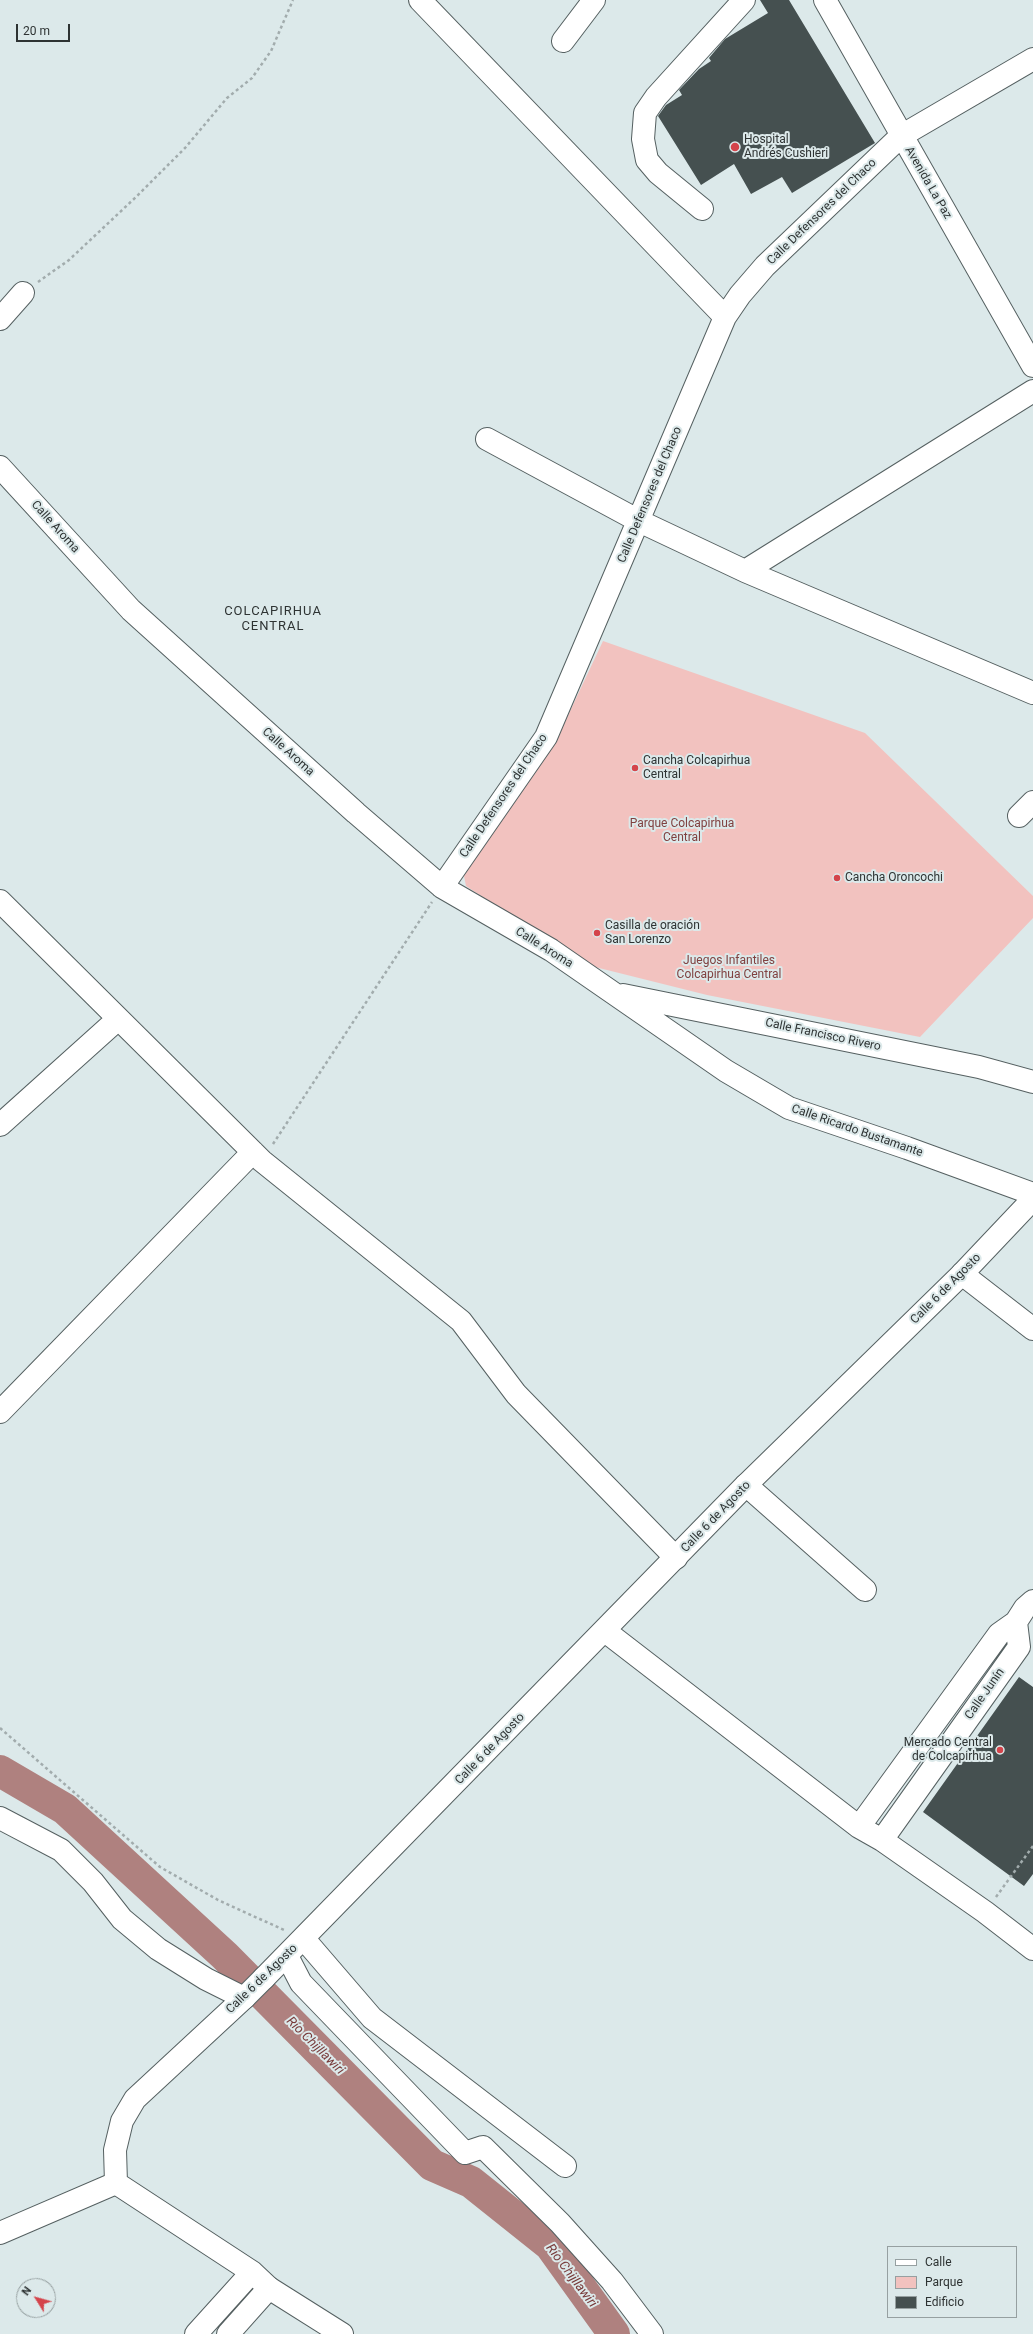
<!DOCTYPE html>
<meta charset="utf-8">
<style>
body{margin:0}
#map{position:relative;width:1033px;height:2334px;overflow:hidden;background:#dce9ea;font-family:Roboto,sans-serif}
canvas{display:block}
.legend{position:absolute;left:887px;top:2246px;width:130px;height:72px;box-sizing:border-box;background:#dce9ea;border:1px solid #96a0a1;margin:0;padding:5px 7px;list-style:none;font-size:12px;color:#2e3333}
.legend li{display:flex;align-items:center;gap:8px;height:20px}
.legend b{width:20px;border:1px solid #96a0a1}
.north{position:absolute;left:16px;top:2278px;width:40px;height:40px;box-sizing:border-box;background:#dce9ea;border:1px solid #96a0a1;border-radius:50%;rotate:307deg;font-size:11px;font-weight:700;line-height:16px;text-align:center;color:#2e3333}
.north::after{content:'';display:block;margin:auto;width:14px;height:18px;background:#d4444b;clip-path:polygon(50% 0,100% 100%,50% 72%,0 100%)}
.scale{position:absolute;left:16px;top:24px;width:54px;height:18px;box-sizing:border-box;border:2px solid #2e3333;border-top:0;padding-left:5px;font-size:12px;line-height:14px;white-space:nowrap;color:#2e3333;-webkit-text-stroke:3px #dce9ea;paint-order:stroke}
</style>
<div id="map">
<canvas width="1033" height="2334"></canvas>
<ul class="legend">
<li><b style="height:5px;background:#fff"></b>Calle</li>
<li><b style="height:11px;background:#f2c2bf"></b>Parque</li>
<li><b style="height:11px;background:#455050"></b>Edificio</li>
</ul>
<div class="north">N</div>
<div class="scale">20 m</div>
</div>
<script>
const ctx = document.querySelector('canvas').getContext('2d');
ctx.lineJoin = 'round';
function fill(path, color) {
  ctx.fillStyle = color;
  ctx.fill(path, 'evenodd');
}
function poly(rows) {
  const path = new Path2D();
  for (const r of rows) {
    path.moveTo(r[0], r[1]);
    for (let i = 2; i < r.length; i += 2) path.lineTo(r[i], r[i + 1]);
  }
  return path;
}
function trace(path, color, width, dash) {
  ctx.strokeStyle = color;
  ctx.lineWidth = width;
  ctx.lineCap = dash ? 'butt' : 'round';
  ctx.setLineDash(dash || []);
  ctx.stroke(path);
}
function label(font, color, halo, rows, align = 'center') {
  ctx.font = font + ' Roboto,sans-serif';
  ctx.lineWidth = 4;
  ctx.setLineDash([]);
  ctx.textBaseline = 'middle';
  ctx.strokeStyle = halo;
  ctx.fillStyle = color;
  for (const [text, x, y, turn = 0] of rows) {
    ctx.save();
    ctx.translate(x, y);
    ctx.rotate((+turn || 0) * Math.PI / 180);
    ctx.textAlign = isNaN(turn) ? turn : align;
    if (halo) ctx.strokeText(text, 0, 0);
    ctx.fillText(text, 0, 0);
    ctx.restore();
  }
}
fill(poly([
 [603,641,865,733,1033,896,1033,918,920,1037,707,995,583,964,466,886,463,871,555,743]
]), '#f2c2bf');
trace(poly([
 [0,1771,65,1809,225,1956,432,2165,471,2182,550,2245,614,2334]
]), '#af817f', 32);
fill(poly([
 [760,0,789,0,875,143,792,193,782,177,751,194,734,164,701,185,658,116,666,105,682,95,679,90,699,69,711,61,709,58,725,39,768,13],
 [1019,1677,1033,1687,1033,1874,1024,1886,923,1812]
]), '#455050');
const minor = poly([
 [420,0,725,317],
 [563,41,594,0],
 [702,209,658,173,647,160,643,139,645,113,656,97,744,0],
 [0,319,23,293],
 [487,439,639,521,745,571,1033,693],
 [0,467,131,610,356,813,442,887,551,950,726,1071,789,1108,907,1148,1033,1194],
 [745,571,1033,391],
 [1019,816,1033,802],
 [442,887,546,737,725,317,740,295,765,266,901,136,1033,59],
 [0,901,262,1161,461,1321,516,1394,676,1558],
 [623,995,979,1067,1033,1082],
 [0,1125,118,1019],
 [962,1274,1033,1329],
 [0,1412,253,1152],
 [746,1485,865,1590],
 [605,1631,859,1827,882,1840,985,1912,1033,1949],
 [0,1818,61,1850,93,1882,122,1919,158,1949,206,1979,244,1998,264,1978],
 [859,1827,999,1634,1016,1622,1025,1608,1033,1601],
 [882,1840,1019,1647,1016,1622],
 [304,1939,372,2018,565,2166],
 [287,1956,301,1983,465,2153,483,2147,560,2223,612,2281,652,2334],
 [0,2233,116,2183],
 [269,2288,342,2334]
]);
const major = poly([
 [825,0,1033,366],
 [264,1978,746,1485,962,1274,1033,1199],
 [196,2334,252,2272],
 [228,2334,269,2288,252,2272,116,2183,115,2150,122,2121,135,2099,244,1998]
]);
trace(minor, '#556061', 24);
trace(major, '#556061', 24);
trace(poly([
 [38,282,69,260,136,197,185,148,227,98,252,78,271,51,293,0],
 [273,1144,432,902],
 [0,1728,160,1867,218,1900,284,1930],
 [996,1897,1033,1846]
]), '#a2acad', 2.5, [3, 3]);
trace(minor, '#fff', 22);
trace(major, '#fff', 22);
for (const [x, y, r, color] of [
 [735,147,5,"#d4444b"],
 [635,768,4,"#d4444b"],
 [837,878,4,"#d4444b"],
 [597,933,4,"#d4444b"],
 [1000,1750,4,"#d4444b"]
]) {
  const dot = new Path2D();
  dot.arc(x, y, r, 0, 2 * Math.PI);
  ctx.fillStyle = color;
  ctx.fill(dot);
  trace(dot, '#dce9ea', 1.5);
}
label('12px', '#2e3333', '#dce9ea', [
 ["Hospital",744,140],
 ["Andrés Cushieri",744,154],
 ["Cancha Colcapirhua",643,761],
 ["Central",643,775],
 ["Cancha Oroncochi",845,878],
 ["Casilla de oración",605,926],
 ["San Lorenzo",605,940],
 ["Mercado Central",992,1743,"right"],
 ["de Colcapirhua",992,1757,"right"]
], 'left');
label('12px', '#2e3333', '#dce9ea', [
 ["Avenida La Paz",928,183,60],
 ["Calle Defensores del Chaco",822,212,-44],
 ["Calle Defensores del Chaco",650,495,-67],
 ["Calle Aroma",55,527,48],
 ["Calle Aroma",288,752,42],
 ["Calle Defensores del Chaco",504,796,-56],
 ["Calle Aroma",544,948,32],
 ["Calle Francisco Rivero",823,1035,12],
 ["Calle Ricardo Bustamante",857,1131,19],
 ["Calle 6 de Agosto",946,1289,-45],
 ["Calle 6 de Agosto",716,1517,-46],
 ["Calle Junín",985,1694,-55],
 ["Calle 6 de Agosto",490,1749,-46],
 ["Calle 6 de Agosto",262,1979,-44]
]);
label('12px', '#804140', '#dce9ea', [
 ["Parque Colcapirhua",682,824],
 ["Central",682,838],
 ["Juegos Infantiles",729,961],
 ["Colcapirhua Central",729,975]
]);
ctx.letterSpacing = '1px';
label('13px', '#2e3333', '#dce9ea', [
 ["COLCAPIRHUA",273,612],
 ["CENTRAL",273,627]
]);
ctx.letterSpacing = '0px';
label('italic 13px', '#773838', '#dce9ea', [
 ["Río Chijllawiri",315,2046,45],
 ["Río Chijllawiri",571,2276,53]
]);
</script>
